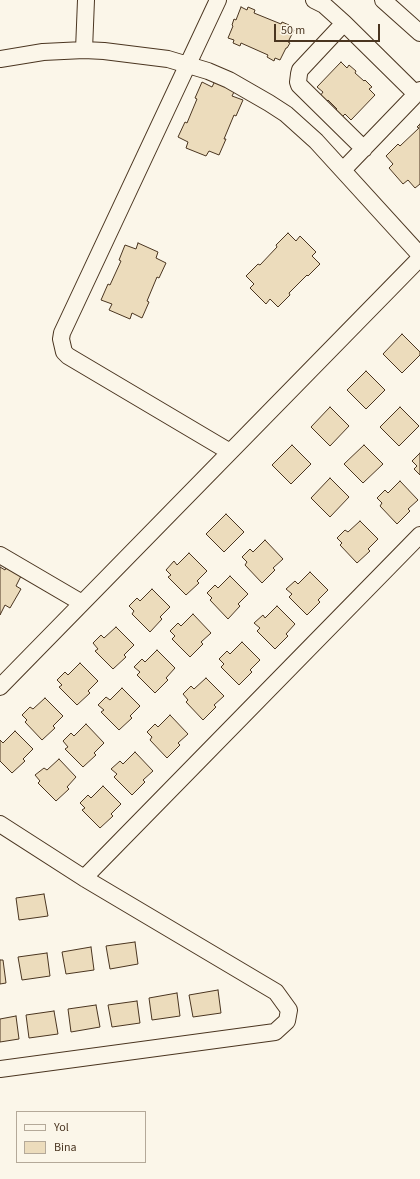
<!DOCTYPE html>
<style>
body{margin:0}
#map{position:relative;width:420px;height:1179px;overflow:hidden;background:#fbf6e9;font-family:"Source Sans 3",sans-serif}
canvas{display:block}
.legend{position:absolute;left:16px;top:1111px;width:130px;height:52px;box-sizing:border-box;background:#fbf6e9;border:1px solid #b4a999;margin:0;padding:5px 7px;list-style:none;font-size:12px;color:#4a3520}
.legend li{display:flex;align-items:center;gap:8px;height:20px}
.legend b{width:20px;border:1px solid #b4a999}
.scale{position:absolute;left:274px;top:24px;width:106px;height:18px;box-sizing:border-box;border:2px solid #4a3520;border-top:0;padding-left:5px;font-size:12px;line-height:14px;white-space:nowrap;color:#4a3520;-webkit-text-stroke:3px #fbf6e9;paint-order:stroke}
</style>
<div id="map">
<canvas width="420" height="1179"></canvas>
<ul class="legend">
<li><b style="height:5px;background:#fbf6e9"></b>Yol</li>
<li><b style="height:11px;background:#ecdcbc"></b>Bina</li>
</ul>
<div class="scale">50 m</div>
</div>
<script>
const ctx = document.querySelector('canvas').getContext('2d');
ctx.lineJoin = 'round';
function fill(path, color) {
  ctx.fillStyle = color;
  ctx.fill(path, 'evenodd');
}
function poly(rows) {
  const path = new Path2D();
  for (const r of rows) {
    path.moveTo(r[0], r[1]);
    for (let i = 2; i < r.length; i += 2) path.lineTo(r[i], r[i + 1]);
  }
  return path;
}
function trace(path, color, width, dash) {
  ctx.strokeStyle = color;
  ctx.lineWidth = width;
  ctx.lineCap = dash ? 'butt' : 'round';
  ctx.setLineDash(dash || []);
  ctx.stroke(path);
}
const building = poly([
 [241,7,247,10,248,7,255,10,254,13,281,24,282,22,289,25,288,27,294,30,288,42,290,43,287,48,286,48,280,60,275,58,274,61,267,57,268,55,241,43,240,46,233,43,234,40,228,38,233,26,232,25,234,19,236,20,241,7],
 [341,62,347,68,349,65,356,71,355,73,364,81,365,80,372,87,369,89,375,95,351,120,345,114,342,117,335,111,337,109,328,100,326,102,320,96,323,92,317,87,341,62],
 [215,81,235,90,232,96,243,100,236,116,234,115,224,139,226,139,219,155,209,151,206,156,186,148,188,142,178,137,185,122,187,123,197,99,195,98,202,82,212,87,215,81],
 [420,124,420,184,415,188,408,180,403,184,389,168,393,164,386,156,398,144,400,146,419,128,417,127,420,124],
 [288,233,296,241,300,236,316,252,312,256,320,264,308,276,307,275,289,293,290,295,278,307,270,299,266,304,250,288,254,284,246,276,258,264,260,265,277,247,276,245,288,233],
 [138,243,158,252,156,258,166,263,159,278,157,277,147,301,149,302,142,318,132,313,130,319,109,310,112,304,101,300,108,284,110,285,121,261,119,260,125,245,136,249,138,243],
 [402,334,420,352,420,355,402,373,383,354,402,334],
 [366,371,385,390,366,409,347,390,366,371],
 [330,407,349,426,330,446,311,427,330,407],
 [400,407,419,426,399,446,380,427,400,407],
 [292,445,311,464,291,484,272,465,292,445],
 [364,445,383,464,363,483,344,464,364,445],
 [420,453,420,475,414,469,417,466,412,461,420,453],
 [330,478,349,497,330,517,311,498,330,478],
 [400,481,418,500,408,509,410,511,397,524,380,506,382,503,377,498,385,490,388,493,400,481],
 [226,514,244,532,224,552,206,534,226,514],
 [360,521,378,539,368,549,370,551,357,563,340,545,342,543,337,538,345,530,348,532,360,521],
 [265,540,283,559,273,568,275,570,262,583,245,565,247,562,242,557,250,549,253,552,265,540],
 [189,553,207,571,197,581,199,583,186,595,168,577,171,575,166,570,174,561,177,565,189,553],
 [0,567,5,570,6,568,21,576,16,586,21,589,10,608,5,605,0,615,0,567],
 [310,572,328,590,318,600,320,602,307,615,289,597,292,594,286,589,295,581,298,584,310,572],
 [230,576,248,594,238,604,240,606,228,619,210,600,212,598,207,593,215,585,218,588,230,576],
 [152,589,170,607,160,617,162,619,150,632,132,614,134,611,129,606,137,598,140,601,152,589],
 [277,606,295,624,286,634,288,636,275,649,257,631,260,628,254,623,263,615,265,618,277,606],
 [193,614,211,633,201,642,203,644,190,657,172,639,175,636,170,631,178,623,181,626,193,614],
 [116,627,134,645,124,655,126,657,113,669,95,651,98,649,93,643,101,635,104,638,116,627],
 [242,642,260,660,250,670,252,672,239,685,221,667,224,664,219,659,227,651,230,654,242,642],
 [157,650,175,668,166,678,168,680,155,693,137,675,140,672,134,667,142,659,145,662,157,650],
 [80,663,98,681,88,691,90,693,77,705,59,687,62,685,57,680,65,672,68,675,80,663],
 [206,678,224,696,214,705,216,707,203,720,186,702,188,700,183,694,191,686,194,689,206,678],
 [122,688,140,706,130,716,132,718,119,730,101,712,104,710,98,705,106,697,110,700,122,688],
 [45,698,63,716,53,726,55,728,42,740,25,722,27,720,22,715,30,707,33,709,45,698],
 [170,715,188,734,178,743,180,745,167,758,150,740,152,737,147,732,155,724,158,727,170,715],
 [86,724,104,743,94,753,96,755,83,767,65,749,68,747,63,741,71,733,74,736,86,724],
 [15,731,33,749,23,759,25,761,12,773,0,761,0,740,3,743,15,731],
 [135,752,153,771,143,780,145,782,132,795,114,777,117,774,111,769,120,761,123,764,135,752],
 [59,759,76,777,67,787,69,789,56,801,38,783,40,781,35,775,44,768,47,770,59,759],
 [103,786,121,804,111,814,113,816,100,828,82,810,85,808,80,803,88,795,91,798,103,786],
 [44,894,48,916,19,920,16,898,44,894],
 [135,942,138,964,110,969,106,946,135,942],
 [91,947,94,970,66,974,62,952,91,947],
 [47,953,50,976,22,980,18,957,47,953],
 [0,960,3,960,6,983,0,984,0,960],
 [218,990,221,1013,193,1017,189,995,218,990],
 [177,993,180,1016,152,1020,149,998,177,993],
 [137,1001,140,1023,112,1027,108,1005,137,1001],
 [96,1005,100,1027,71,1032,68,1009,96,1005],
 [54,1011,58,1034,29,1038,26,1015,54,1011],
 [16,1016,19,1039,0,1042,0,1019,16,1016]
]);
fill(building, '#ecdcbc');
trace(building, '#4a3520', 1);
const minor = poly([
 [218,0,62,333,61,339,64,352,68,356,230,452],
 [314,0,324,5,344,23,416,94],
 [383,0,420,33],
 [344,23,300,70,299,74,298,82,299,85,364,149],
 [84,50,86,0],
 [0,59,43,52,84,50,104,51,168,59,208,71,229,80,269,103,286,114,316,141,420,255],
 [343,170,420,90],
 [0,555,82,603],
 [0,687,420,258],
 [0,824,84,878,276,992,289,1010,287,1021,275,1032,0,1069],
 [84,878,420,535]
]);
trace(minor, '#4a3520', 18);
trace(minor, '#fbf6e9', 16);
</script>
